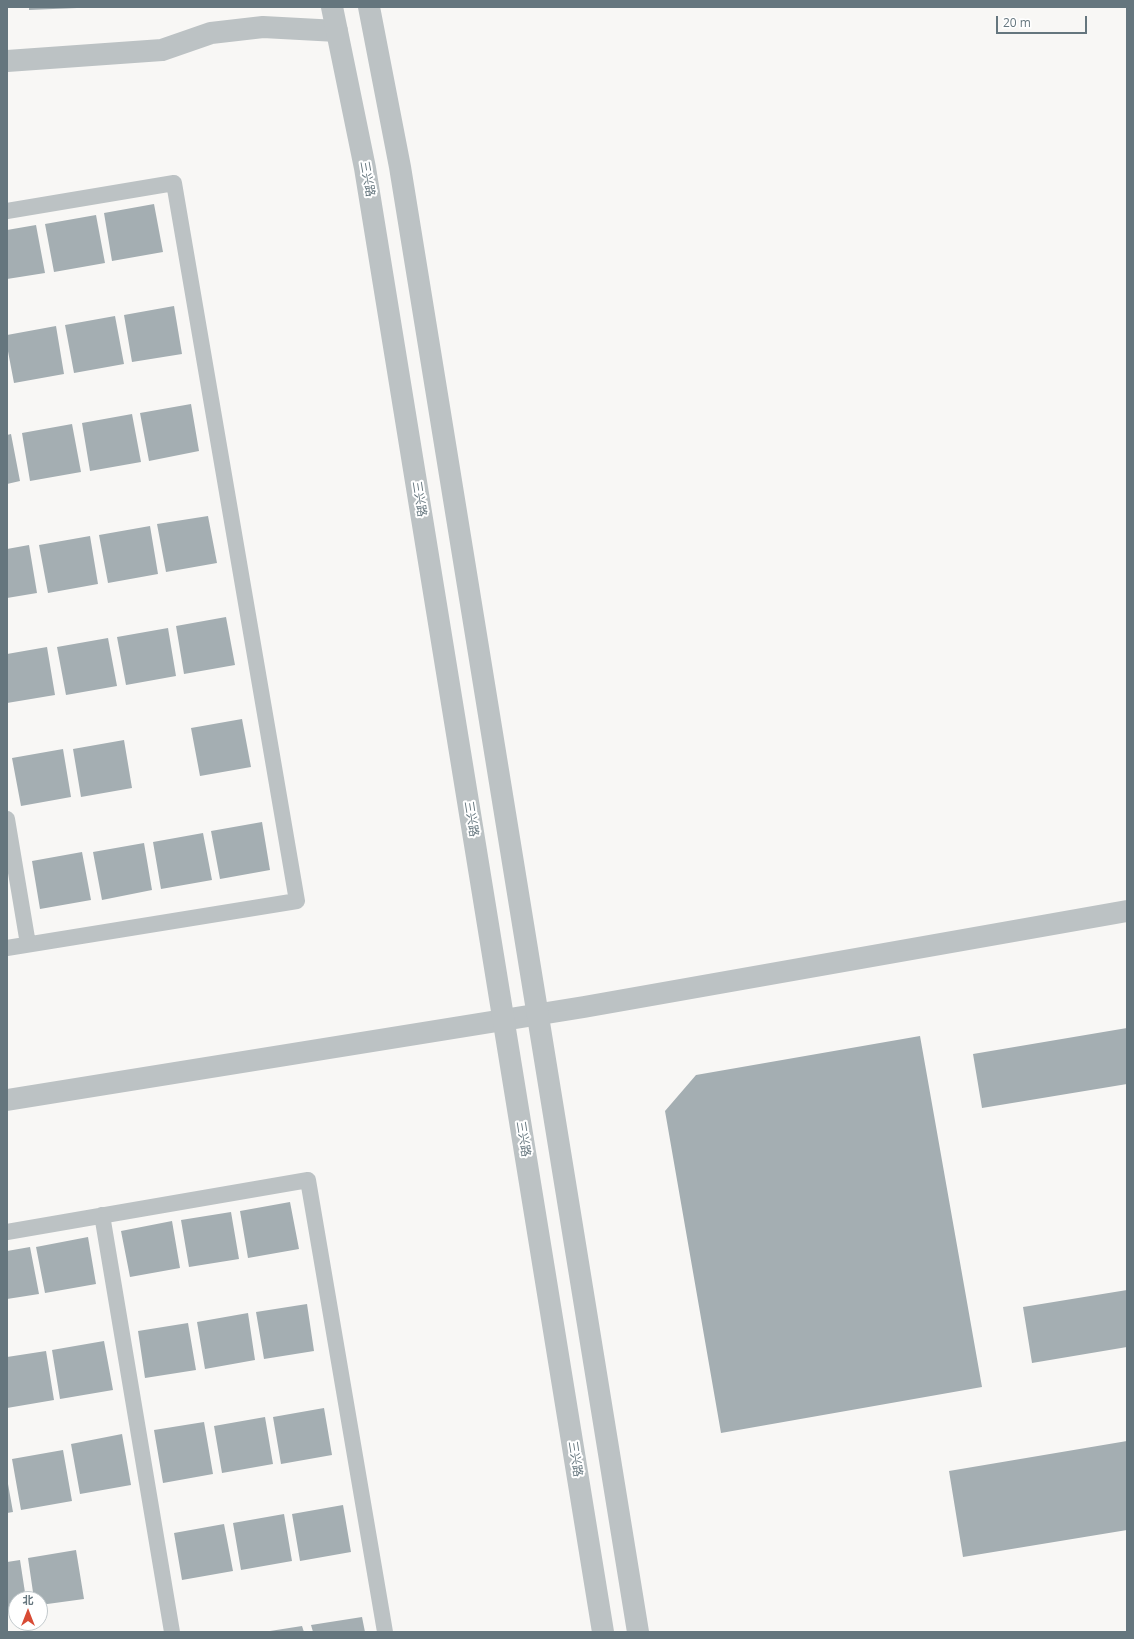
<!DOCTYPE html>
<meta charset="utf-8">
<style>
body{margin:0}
#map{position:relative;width:1134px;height:1639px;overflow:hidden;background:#f8f7f5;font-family:"Open Sans","Noto Sans SC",sans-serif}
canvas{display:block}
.frame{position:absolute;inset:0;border:8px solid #65767e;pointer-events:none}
.north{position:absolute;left:8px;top:1591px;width:40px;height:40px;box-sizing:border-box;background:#fff;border:1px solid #c1c8cb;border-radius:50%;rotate:0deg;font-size:11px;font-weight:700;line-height:16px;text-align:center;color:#65767e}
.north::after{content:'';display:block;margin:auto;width:14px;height:18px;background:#d84b35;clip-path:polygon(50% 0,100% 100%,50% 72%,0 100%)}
.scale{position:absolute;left:996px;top:16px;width:91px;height:18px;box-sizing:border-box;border:2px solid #65767e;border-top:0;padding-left:5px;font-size:12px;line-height:14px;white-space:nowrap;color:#65767e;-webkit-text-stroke:3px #fff;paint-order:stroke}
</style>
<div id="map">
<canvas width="1134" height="1639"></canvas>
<div class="frame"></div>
<div class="north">北</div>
<div class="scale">20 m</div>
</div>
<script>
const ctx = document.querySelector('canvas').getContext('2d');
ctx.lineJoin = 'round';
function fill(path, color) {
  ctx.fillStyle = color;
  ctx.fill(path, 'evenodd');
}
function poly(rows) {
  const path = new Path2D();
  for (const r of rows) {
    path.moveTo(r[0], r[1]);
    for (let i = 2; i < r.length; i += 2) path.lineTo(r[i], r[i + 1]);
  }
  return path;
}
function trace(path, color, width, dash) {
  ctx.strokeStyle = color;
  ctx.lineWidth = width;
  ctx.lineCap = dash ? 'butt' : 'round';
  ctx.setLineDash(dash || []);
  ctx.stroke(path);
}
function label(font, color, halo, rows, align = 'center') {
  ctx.font = font + ' "Open Sans","Noto Sans SC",sans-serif';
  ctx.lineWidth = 4;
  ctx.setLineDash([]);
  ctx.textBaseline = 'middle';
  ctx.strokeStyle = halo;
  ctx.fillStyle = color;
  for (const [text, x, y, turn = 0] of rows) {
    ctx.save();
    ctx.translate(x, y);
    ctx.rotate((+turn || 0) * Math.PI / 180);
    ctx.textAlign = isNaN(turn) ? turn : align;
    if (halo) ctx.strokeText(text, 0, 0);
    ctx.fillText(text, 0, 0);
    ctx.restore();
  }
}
fill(poly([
 [29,7,77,7,77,8,29,10],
 [154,204,163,252,112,261,104,213],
 [96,215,105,263,54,272,45,224],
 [36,225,45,273,7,279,7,230],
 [174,306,182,354,132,362,124,315],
 [115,316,124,364,74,373,65,325],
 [56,326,64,374,14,383,7,346,7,335],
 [191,404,199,451,149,461,140,413],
 [132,414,141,462,90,471,82,423],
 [72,424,81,472,30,481,22,433],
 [11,434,20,481,7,484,7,435],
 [208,516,217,563,166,572,157,524],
 [150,526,158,574,108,583,99,535],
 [90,536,98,584,48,593,39,545],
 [29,545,37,593,7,598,7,549],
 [226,617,235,665,184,674,176,626],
 [168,628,176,676,126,685,117,637],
 [108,638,117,686,66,695,57,647],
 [47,647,55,695,7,703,7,654],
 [242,719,251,767,200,776,191,728],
 [124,740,132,788,81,797,73,749],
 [63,749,71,797,21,806,12,758],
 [262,822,270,870,220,879,211,831],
 [203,833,212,880,161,889,153,842],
 [144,843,152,890,102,900,93,852],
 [82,852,91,900,40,909,32,861],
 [1127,1028,1127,1084,982,1108,973,1054],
 [920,1036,982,1387,721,1433,665,1111,696,1075],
 [290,1202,299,1249,248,1258,240,1211],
 [231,1212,239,1259,189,1267,181,1220],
 [172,1221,180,1268,130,1277,121,1231],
 [88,1237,96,1284,45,1293,36,1247],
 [30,1247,39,1294,7,1299,7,1251],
 [1127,1290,1127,1347,1032,1363,1023,1307],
 [307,1304,314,1351,264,1359,256,1312],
 [248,1313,255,1360,205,1369,197,1322],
 [188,1323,196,1370,145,1378,138,1331],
 [104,1341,113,1390,60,1399,52,1350],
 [46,1351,54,1400,7,1408,7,1357],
 [324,1408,332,1455,281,1464,273,1417],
 [265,1417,273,1464,222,1473,214,1426],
 [204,1422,213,1474,163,1483,154,1430],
 [122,1434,131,1485,80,1494,71,1444],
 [1127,1441,1127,1530,963,1557,949,1471],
 [63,1450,72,1501,21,1510,12,1459],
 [8,1484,13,1512,7,1513,7,1485],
 [343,1505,351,1552,300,1561,292,1514],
 [284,1514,292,1561,241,1570,233,1523],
 [224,1524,233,1571,182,1580,174,1533],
 [76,1550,84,1599,40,1605,40,1599,34,1599,28,1558],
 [20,1560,26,1599,16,1599,16,1608,7,1610,7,1562],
 [362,1617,365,1632,313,1632,311,1625],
 [302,1626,304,1632,270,1632,270,1631]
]), '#a4aeb2');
trace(poly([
 [7,211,174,183,297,901,7,948],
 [7,819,28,944],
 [102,1215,172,1632],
 [7,1232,308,1180,385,1632]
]), '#bcc2c4', 16);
trace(poly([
 [7,61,162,50,211,33,263,27,337,31],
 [7,1100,584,1007,1127,911]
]), '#bcc2c4', 22);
trace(poly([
 [332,7,365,168,603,1632],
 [369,7,400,167,638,1632]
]), '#bcc2c4', 22);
label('12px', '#65767e', '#fff', [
 ["三兴路",367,179,80],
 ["三兴路",419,499,81],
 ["三兴路",471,819,81],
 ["三兴路",523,1139,81],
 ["三兴路",575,1459,81]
]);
</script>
